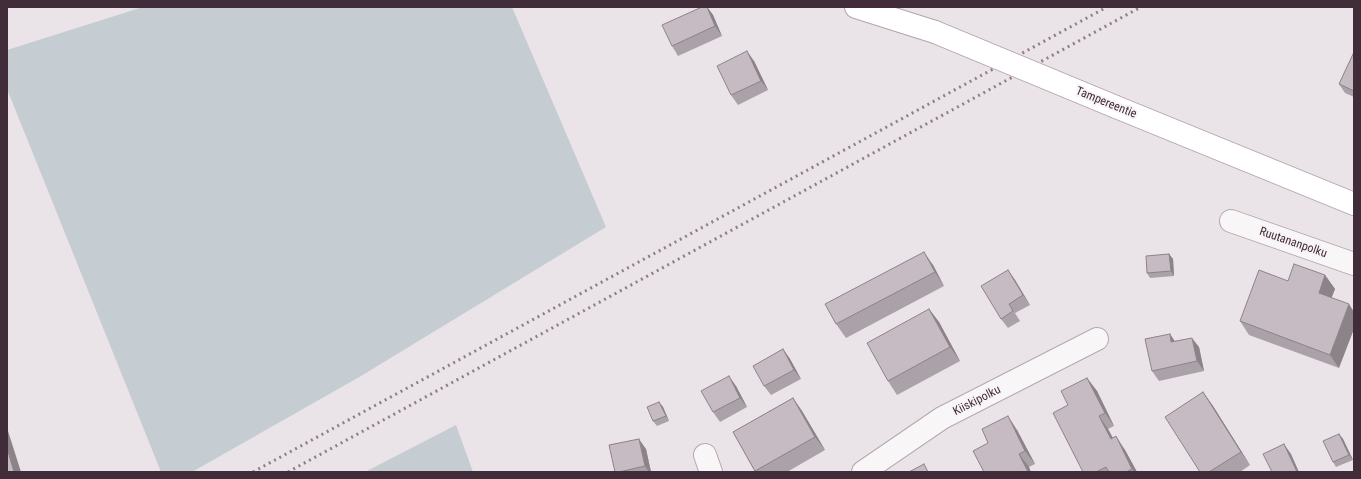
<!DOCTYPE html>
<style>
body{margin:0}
#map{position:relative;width:1361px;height:479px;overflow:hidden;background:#eae3e8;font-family:"Roboto Condensed",sans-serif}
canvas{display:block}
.frame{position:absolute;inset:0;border:8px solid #412c3a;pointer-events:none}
</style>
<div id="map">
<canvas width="1361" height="479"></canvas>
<div class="frame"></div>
</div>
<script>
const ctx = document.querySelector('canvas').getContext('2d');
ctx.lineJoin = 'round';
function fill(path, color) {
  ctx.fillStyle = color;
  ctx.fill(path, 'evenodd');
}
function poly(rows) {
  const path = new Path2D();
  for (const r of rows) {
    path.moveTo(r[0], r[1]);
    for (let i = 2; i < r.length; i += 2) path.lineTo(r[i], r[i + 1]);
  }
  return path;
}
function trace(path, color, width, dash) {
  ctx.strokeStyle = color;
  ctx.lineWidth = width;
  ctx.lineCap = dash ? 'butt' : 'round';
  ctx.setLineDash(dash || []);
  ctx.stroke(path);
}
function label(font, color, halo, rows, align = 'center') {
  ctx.font = font + ' "Roboto Condensed",sans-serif';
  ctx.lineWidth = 4;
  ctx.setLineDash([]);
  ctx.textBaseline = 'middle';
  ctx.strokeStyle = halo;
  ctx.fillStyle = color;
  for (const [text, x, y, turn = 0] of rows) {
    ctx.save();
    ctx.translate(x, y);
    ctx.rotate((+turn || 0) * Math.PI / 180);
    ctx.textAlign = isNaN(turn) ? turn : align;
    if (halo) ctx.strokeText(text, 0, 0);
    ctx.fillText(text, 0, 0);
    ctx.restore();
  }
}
fill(poly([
 [143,7,512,7,606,227,361,376,192,472,161,472,7,89,7,50],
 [456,425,473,472,365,472]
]), '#c5cdd3');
const minor = poly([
 [1231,221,1354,264],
 [705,455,711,472],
 [863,472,942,418,1097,339]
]);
const major = poly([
 [856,7,935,32],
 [1116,107,1354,204]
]);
trace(minor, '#b4a8b0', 24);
trace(major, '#b5a3b0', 24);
trace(minor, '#f9f6f8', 22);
trace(major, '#fff', 22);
trace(poly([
 [253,472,1107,7],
 [288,472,1141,7]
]), '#937d8c', 3, [2, 4]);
const majorBridge = poly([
 [935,32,1116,107]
]);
trace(majorBridge, '#b5a3b0', 24, []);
trace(majorBridge, '#fff', 22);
fill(poly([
 [702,7,707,7,713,15,722,36,678,56,672,46],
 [1354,52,1354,97,1345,93,1339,84],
 [754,61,768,90,738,105,731,95],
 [1169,254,1173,259,1174,276,1150,278,1147,273],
 [933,265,944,286,846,338,836,324],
 [1008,270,1015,280,1030,305,1015,313,1020,321,1008,328,1001,319],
 [1325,275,1335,289,1331,298,1339,368,1249,335,1240,321,1288,281],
 [929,309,939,322,960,361,897,395,888,381],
 [1170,334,1175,342,1199,347,1204,371,1159,381,1152,371],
 [783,349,790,359,801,379,771,395,764,386],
 [1087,378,1097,391,1114,426,1108,429,1113,438,1125,450,1137,472,1083,472,1068,405],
 [736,386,747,407,720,422,713,412],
 [1203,392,1213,406,1250,465,1240,472,1200,472],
 [793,398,802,411,825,450,787,472,755,472,733,432],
 [659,402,663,407,669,421,657,426,653,421],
 [1017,430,1035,464,1029,467,988,443],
 [1339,434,1343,439,1353,460,1336,467,1333,462],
 [646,449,651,472,615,472]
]), '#aba1a8');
fill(poly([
 [707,7,713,15,722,36,715,26],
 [747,51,754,61,768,90,761,81],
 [924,252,933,265,944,286,935,272],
 [1169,254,1173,259,1174,276,1171,271],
 [1008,270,1015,280,1030,305,1023,295],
 [1325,275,1335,289,1328,307,1319,293],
 [1349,304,1354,312,1354,329,1339,368,1330,355],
 [929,309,939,322,960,361,950,347],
 [1170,334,1176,343,1171,342],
 [1192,338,1199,347,1204,371,1197,361],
 [783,349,790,359,801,379,794,370],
 [729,376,736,386,747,407,740,398],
 [1087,378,1097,391,1114,426,1105,413],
 [1203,392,1213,406,1250,465,1241,452],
 [793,398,802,411,825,450,815,437],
 [659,402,663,407,669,421,666,416],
 [1008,416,1017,430,1035,464,1025,451],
 [1099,416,1108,429,1120,452,1111,439],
 [7,429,8,431,21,472,14,472,7,448],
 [1339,434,1343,439,1353,460,1349,455],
 [1116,436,1125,450,1137,472,1135,472,1132,469],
 [639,439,646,449,651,472,649,472,645,466],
 [1284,444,1291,454,1299,472,1297,472],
 [1019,454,1029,467,1031,472,1028,472]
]), '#8b8388');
const building = poly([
 [702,7,707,7,715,26,672,46,662,25,702,7],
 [747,51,761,81,731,95,717,66,747,51],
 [1354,52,1354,91,1339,84,1354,52],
 [924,252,935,272,836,324,825,304,924,252],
 [1169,254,1171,271,1147,273,1146,256,1169,254],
 [1294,264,1325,275,1319,293,1349,304,1330,355,1240,321,1259,270,1288,281,1294,264],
 [1008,270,1023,295,1009,304,1013,311,1001,319,981,286,1008,270],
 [929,309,950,347,888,381,867,343,929,309],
 [1170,334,1171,342,1192,338,1197,361,1152,371,1145,339,1170,334],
 [783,349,794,370,764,386,753,366,783,349],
 [729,376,740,398,713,412,701,391,729,376],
 [1087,378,1105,413,1099,416,1111,439,1116,436,1132,469,1126,472,1109,472,1106,467,1096,472,1083,472,1053,413,1068,405,1061,391,1087,378],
 [1203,392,1241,452,1209,472,1200,472,1165,417,1203,392],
 [793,398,815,437,755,471,733,432,793,398],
 [659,402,666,416,653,421,647,407,659,402],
 [1008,416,1025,451,1019,454,1028,472,984,472,973,451,988,443,982,429,1008,416],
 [1339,434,1349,455,1333,462,1323,441,1339,434],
 [639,439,645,466,619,472,615,472,609,445,639,439],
 [1284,444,1297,472,1272,472,1263,454,1284,444],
 [7,448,14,472,7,472,7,448],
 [924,464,928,472,909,472,924,464]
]);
fill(building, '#c7bbc3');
trace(building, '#8b8388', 1);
label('12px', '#412c3a', '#f8f3f6', [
 ["Tampereentie",1106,103,22],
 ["Ruutananpolku",1293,243,19],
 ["Kiiskipolku",977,401,-27]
]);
</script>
